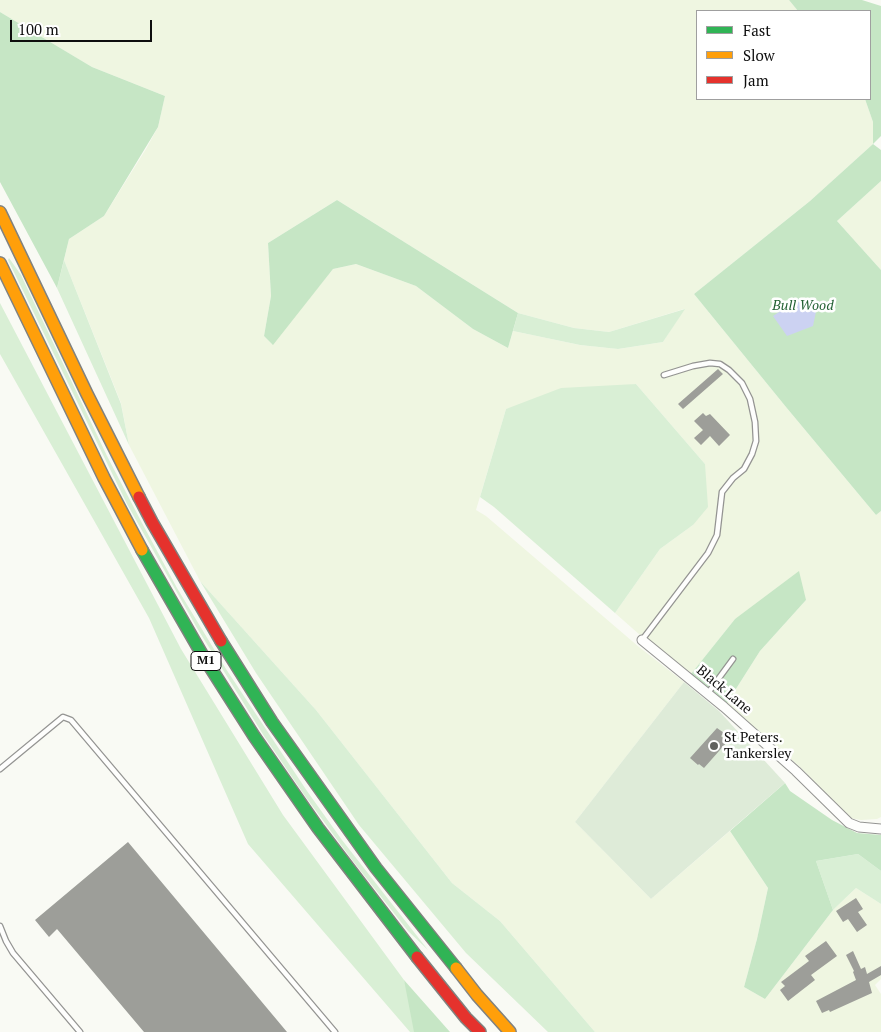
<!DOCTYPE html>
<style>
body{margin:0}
#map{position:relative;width:881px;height:1032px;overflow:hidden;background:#f9faf4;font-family:"PT Serif",serif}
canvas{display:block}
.legend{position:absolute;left:696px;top:10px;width:175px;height:90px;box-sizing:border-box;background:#fff;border:1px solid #9f9f9f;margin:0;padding:6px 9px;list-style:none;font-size:15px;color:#0e0e0e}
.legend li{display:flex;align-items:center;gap:10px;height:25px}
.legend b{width:25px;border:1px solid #9f9f9f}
.scale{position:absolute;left:10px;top:20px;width:142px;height:22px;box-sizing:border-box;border:2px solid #0e0e0e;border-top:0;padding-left:6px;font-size:15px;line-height:18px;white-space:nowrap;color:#0e0e0e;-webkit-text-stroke:4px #fff;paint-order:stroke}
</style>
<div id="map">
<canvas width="881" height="1032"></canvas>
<ul class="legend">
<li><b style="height:6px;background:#30b455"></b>Fast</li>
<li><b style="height:6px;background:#ff9f0a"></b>Slow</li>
<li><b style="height:6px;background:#e5322d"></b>Jam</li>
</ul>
<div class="scale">100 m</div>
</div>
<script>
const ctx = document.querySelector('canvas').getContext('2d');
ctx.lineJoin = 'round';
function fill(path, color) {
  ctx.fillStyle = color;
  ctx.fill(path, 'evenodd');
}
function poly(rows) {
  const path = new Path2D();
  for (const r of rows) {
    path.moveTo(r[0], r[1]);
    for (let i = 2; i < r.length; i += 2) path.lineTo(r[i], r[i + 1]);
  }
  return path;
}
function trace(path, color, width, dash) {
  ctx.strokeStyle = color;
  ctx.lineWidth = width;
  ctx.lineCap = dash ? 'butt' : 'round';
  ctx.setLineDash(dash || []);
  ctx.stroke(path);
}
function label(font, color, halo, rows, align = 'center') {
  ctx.font = font + ' "PT Serif",serif';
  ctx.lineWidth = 5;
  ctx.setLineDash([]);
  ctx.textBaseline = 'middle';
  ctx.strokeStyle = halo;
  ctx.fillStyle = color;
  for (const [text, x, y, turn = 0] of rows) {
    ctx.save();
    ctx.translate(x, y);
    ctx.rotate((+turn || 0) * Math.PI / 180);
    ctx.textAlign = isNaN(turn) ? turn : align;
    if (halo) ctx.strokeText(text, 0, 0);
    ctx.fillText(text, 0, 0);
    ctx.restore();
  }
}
fill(poly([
 [0,0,789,0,798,11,697,11,697,99,865,99,873,122,873,144,810,201,694,294,786,407,876,515,881,511,881,817,877,819,861,820,850,818,800,767,727,703,760,651,806,600,735,619,691,674,649,643,615,613,660,549,693,525,705,464,636,384,506,409,476,510,486,516,639,647,684,682,575,822,651,899,730,831,768,888,757,939,744,987,765,999,833,910,856,888,881,904,881,979,875,985,881,994,881,1032,595,1032,500,921,452,883,316,710,200,581,129,445,121,403,64,260,69,239,104,216,146,149,158,127,165,96,92,67,0,12],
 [337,200,518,313,574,328,609,332,684,309,663,342,618,349,580,345,513,331,508,348,473,329,416,286,356,264,333,269,272,344,264,336,271,296,268,243],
 [881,181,881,270,837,221]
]), '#eff6e1');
fill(poly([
 [9,258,21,275,107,456,142,523,177,588,226,669,307,791,342,840,428,950,408,931,352,860,305,796,264,736,197,628,127,504,8,260],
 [64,260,121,404,129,445,57,288],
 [0,303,181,649,283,815,404,980,419,1032,410,1032,248,844,149,618,0,354],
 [685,309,663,342,618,349,580,345,513,331,518,313,574,328,609,332],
 [636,384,705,464,708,507,693,525,660,549,615,613,494,507,480,497,506,409,561,388],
 [200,581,316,710,452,883,500,921,595,1032,548,1032,466,953,359,825,256,673],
 [858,854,881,871,881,904,856,888,833,910,816,861]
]), '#d9efd5');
fill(poly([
 [789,0,862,0,881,6,881,136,873,144,881,150,881,181,837,221,881,270,881,511,876,515,786,407,694,294,810,201,873,144,873,122,865,99,870,99,870,11,798,11],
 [0,12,92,67,165,96,158,127,104,216,69,239,57,288,0,182],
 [337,200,518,313,508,348,473,329,416,286,356,264,333,269,273,345,264,336,271,296,268,243],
 [799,571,806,600,760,651,727,703,691,674,735,619],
 [785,783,790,791,832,820,857,833,881,835,881,871,858,854,816,861,833,910,765,999,744,987,757,939,768,888,730,831],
 [404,980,450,1032,414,1032]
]), '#c6e6c5');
fill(poly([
 [684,682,719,711,785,783,651,899,575,822]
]), '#deebd8');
fill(poly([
 [800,298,817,307,813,326,787,336,773,316]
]), '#ccd2f2');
fill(poly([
 [718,369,723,374,683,409,678,404],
 [703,413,706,416,710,414,730,435,719,446,710,436,701,445,694,438,703,430,694,421],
 [717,728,724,733,721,736,727,742,704,768,699,764,698,765,690,758],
 [128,842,287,1032,144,1032,57,929,49,937,35,920],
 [856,898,863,909,858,912,867,925,857,932,848,919,843,922,836,911],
 [826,941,837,956,811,975,815,980,788,1001,780,990,785,986,781,982,809,961,805,956],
 [853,951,861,969,865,967,867,974,881,966,881,975,869,982,872,993,830,1012,829,1010,822,1013,816,1001,856,980,853,972,854,971,846,955]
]), '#9d9e99');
const lane = poly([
 [642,640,708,553,717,535,722,492,733,478,744,469,752,454,756,441,755,422,750,399,742,383,729,370,720,364,710,363,693,366,664,375],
 [708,693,733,659],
 [0,769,63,717,71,720,335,1032],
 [0,926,6,941,13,953,80,1032]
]);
const street = poly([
 [642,640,724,707,796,771,849,823,859,827,881,829]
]);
const fast = poly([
 [142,550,203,656,254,736,318,828,417,957],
 [221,641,272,722,376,868,456,968]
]);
const slow = poly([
 [0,212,87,394,139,497],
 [0,263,104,478,142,550],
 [456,968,477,995,510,1032]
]);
const jam = poly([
 [139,497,152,522,221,641],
 [417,957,466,1018,480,1032]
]);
trace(lane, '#949492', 7);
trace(street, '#949492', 11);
trace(fast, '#81827f', 14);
trace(slow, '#81827f', 14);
trace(jam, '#81827f', 14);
trace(lane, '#fefefd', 4.5);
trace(street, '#fefefd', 9);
trace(fast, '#30b455', 11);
trace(slow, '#ff9f0a', 11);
trace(jam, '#e5322d', 11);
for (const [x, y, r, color] of [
 [714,746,5,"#60615e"]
]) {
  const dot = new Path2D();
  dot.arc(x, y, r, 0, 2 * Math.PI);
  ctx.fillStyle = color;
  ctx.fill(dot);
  trace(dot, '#fff', 2);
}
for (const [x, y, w] of [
 [206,661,30]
]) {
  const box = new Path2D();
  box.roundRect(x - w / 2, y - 9.5, w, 19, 4);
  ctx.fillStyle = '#fff';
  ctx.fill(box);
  trace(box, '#0e0e0e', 1);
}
label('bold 12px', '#0e0e0e', null, [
 ["M1",206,661]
]);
label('italic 14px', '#236133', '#fff', [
 ["Bull Wood",803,306]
]);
label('14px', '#0e0e0e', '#fff', [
 ["Black Lane",724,690,40]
]);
label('14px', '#0e0e0e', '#fff', [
 ["St Peters.",724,738],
 ["Tankersley",724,754]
], 'left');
</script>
